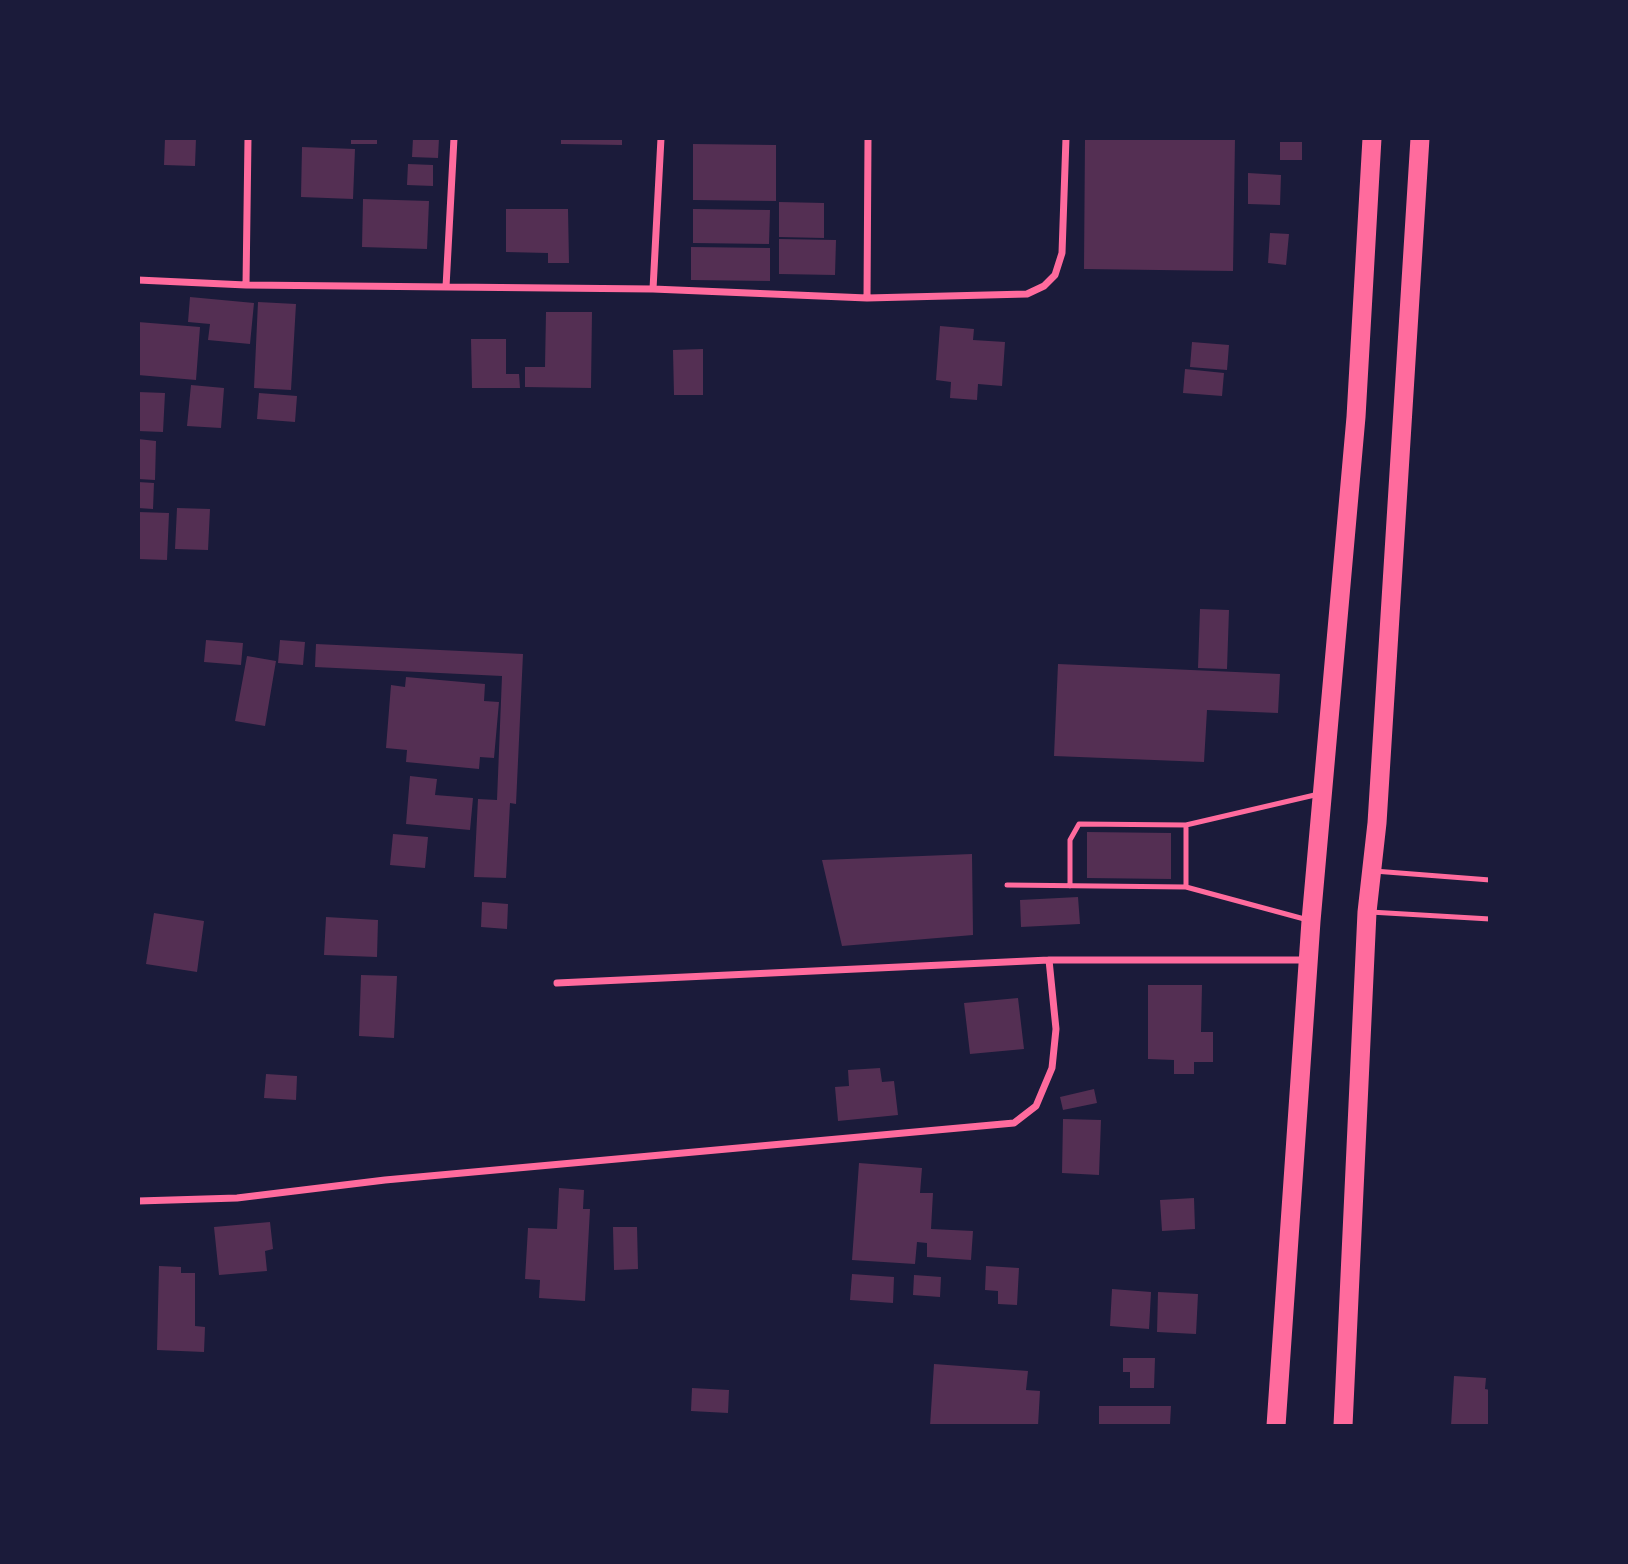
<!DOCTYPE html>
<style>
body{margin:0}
#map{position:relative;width:1628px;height:1564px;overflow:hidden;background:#1b1b3a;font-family:Ubuntu,sans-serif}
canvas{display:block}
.frame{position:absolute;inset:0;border:140px solid #1b1b3a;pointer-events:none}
</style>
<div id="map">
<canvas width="1628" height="1564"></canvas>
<div class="frame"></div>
</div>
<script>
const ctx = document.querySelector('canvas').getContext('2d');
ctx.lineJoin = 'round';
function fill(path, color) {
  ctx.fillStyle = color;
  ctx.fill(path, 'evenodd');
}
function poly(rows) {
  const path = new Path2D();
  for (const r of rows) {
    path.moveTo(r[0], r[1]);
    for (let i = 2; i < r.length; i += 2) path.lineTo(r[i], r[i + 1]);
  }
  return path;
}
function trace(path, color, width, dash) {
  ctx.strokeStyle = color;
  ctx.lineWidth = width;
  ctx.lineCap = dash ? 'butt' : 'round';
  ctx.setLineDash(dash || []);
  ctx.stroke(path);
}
fill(poly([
 [165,138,196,138,195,166,164,165],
 [351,138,377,138,377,144,351,144],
 [413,138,439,138,438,158,412,157],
 [561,138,622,138,622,145,561,144],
 [1085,138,1235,138,1233,271,1084,269],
 [1280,142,1302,142,1302,160,1280,160],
 [693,144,776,145,776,201,693,200],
 [302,147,355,149,353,199,301,197],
 [408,164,433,165,433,186,407,185],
 [1248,173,1281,175,1280,205,1248,204],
 [363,199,429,201,427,249,362,247],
 [779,202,824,203,824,238,779,237],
 [506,209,568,209,569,263,548,263,548,253,506,252],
 [693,209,770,210,769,244,693,243],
 [1270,233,1289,234,1286,265,1268,263],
 [779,239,836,240,835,275,779,274],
 [691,247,770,248,770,281,691,280],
 [190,297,254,303,250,344,208,340,210,324,188,322],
 [258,302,296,304,291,390,254,388],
 [546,312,592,312,591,388,525,387,525,367,545,367],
 [138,322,200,327,196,380,138,375],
 [940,326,974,329,973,340,1005,342,1002,386,978,384,977,400,950,398,951,382,936,380],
 [471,339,506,339,506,374,519,374,520,388,472,388],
 [1192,342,1229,345,1227,370,1190,367],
 [703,349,703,395,674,395,673,350],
 [1185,369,1224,373,1222,396,1183,393],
 [191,385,224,388,221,428,187,426],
 [138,392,165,393,163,432,138,431],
 [259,393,297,396,295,422,257,419],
 [138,439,156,441,155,480,138,479],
 [138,482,154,483,153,509,138,508],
 [177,508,210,509,208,550,175,549],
 [138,512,169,513,167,560,138,559],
 [1200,609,1229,610,1227,669,1198,668],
 [206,640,243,643,241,665,204,662],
 [280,640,305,642,303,665,278,663],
 [316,644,523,654,516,804,510,803,506,878,474,877,478,799,497,800,502,676,315,667],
 [247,656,276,661,265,726,235,721],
 [1058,664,1280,674,1278,713,1207,710,1204,762,1054,756],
 [406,677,485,684,484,701,499,702,494,758,480,757,479,769,406,762,407,750,386,748,391,685,405,687],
 [410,776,437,779,435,795,473,798,470,830,406,824],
 [1087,832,1171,833,1171,879,1087,878],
 [393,834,428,837,425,868,390,865],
 [972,854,973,935,842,946,822,860],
 [1078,897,1080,924,1021,927,1020,900],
 [482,902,508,904,507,929,481,927],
 [154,913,204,921,197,972,146,964],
 [326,917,378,920,377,957,324,955],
 [361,975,397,976,394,1038,359,1036],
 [1148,985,1202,985,1201,1032,1213,1032,1213,1062,1194,1062,1194,1074,1174,1074,1174,1060,1148,1059],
 [1018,998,1024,1049,970,1054,964,1003],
 [880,1068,882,1082,894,1081,898,1115,838,1121,835,1087,849,1086,848,1070],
 [266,1074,297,1076,296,1100,264,1098],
 [1094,1089,1097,1103,1063,1110,1060,1097],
 [1063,1119,1101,1120,1099,1175,1062,1173],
 [859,1163,922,1168,920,1193,933,1193,931,1229,973,1231,971,1260,927,1257,927,1243,917,1242,915,1264,852,1260],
 [559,1188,584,1190,583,1209,590,1209,585,1301,539,1298,540,1280,525,1279,528,1228,557,1229],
 [1194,1198,1195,1229,1162,1231,1160,1200],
 [270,1222,273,1249,265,1251,267,1271,219,1275,214,1227],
 [613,1227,637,1227,638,1269,614,1270],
 [159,1266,181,1267,181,1273,195,1273,195,1326,205,1327,204,1352,157,1350],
 [986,1266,1019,1268,1017,1305,998,1304,998,1291,985,1290],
 [852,1274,894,1277,893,1303,850,1300],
 [914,1275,941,1277,940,1297,913,1295],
 [1112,1289,1151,1292,1149,1329,1110,1326],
 [1158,1292,1198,1294,1196,1334,1157,1332],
 [1123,1358,1155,1358,1154,1388,1130,1388,1130,1372,1123,1372],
 [934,1364,1028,1371,1026,1390,1040,1391,1038,1426,930,1426],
 [1454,1376,1486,1378,1485,1389,1490,1390,1490,1426,1451,1426],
 [692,1388,729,1390,728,1413,691,1411],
 [1099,1406,1171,1406,1170,1424,1099,1426]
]), '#542f53');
trace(poly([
 [1374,871,1490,880],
 [1007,885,1186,887,1308,920],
 [1070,886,1070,840,1079,824,1186,825,1319,794],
 [1186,887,1186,825],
 [1370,912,1490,919]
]), '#ff6b9d', 5);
trace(poly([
 [138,280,246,285,653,289,867,298,1027,294,1044,286,1055,275,1062,253,1066,138],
 [246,285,248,138],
 [446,287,454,138],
 [653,289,661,138],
 [867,298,868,138],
 [557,983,1049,960,1308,960],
 [138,1201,237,1198,385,1180,1014,1123,1036,1106,1052,1068,1056,1029,1049,960]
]), '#ff6b9d', 7);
trace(poly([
 [1276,1426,1311,921,1356,417,1372,138],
 [1343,1426,1367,912,1377,823,1420,138]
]), '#ff6b9d', 19);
</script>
